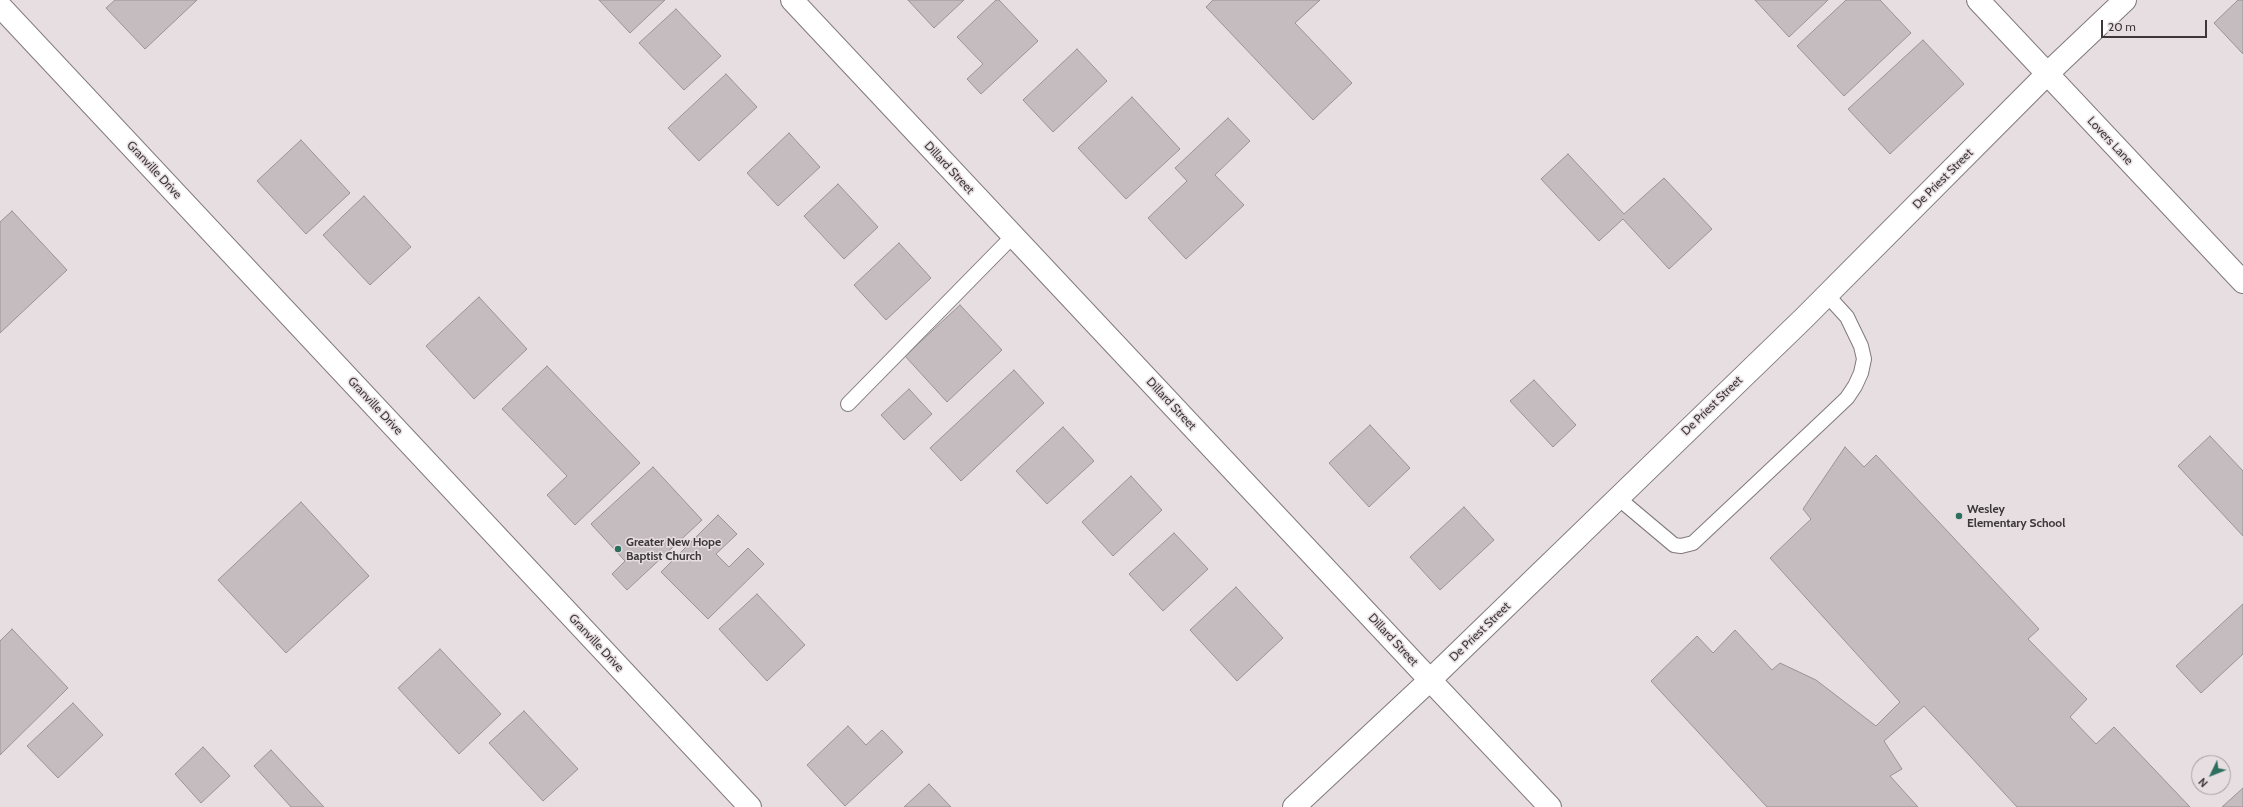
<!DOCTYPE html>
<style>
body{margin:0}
#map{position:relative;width:2243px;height:807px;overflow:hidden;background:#e7dee1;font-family:Cabin,sans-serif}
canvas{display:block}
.north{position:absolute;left:2191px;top:755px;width:40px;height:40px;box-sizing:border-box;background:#e7dee1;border:1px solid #a39c9e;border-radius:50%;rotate:227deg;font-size:11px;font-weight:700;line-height:16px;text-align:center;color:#3c383a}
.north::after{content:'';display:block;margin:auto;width:14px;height:18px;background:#2d6f5f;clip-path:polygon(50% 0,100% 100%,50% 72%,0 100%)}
.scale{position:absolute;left:2101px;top:20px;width:106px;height:18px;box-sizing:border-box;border:2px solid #3c383a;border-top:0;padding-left:5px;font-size:12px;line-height:14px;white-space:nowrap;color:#3c383a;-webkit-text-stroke:3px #e7dee1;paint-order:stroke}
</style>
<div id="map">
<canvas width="2243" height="807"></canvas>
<div class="north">N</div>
<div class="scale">20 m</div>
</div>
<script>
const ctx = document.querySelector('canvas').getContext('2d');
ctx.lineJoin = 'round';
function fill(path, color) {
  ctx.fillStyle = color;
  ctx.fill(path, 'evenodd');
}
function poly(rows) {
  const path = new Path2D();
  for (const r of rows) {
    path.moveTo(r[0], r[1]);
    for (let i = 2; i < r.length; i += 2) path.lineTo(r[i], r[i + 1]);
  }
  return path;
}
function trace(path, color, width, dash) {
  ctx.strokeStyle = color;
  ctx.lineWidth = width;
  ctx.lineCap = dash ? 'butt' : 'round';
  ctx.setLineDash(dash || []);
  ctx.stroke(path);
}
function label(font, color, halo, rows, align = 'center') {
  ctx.font = font + ' Cabin,sans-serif';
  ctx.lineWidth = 3;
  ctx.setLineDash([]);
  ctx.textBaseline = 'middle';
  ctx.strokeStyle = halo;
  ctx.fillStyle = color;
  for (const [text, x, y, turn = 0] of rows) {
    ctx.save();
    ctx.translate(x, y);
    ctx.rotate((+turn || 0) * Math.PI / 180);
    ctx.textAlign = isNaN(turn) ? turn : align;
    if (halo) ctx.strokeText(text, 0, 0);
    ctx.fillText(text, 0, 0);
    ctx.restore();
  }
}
const building = poly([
 [115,0,197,0,145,49,106,8,115,0],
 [599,0,665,0,630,33,599,0],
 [908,0,964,0,934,28,908,0],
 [996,0,999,0,1038,41,981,94,967,79,983,64,957,37,996,0],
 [1213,0,1320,0,1295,23,1352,83,1313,120,1206,7,1213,0],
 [1755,0,1828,0,1789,37,1755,0],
 [1846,0,1880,0,1911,33,1844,96,1797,46,1846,0],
 [2238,0,2243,0,2243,54,2214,23,2238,0],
 [676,9,721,56,684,90,639,43,676,9],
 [1923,40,1964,84,1890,154,1848,109,1923,40],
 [1077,49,1107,81,1053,132,1023,100,1077,49],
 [726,74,757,107,699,161,668,128,726,74],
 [1132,97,1180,149,1126,199,1078,148,1132,97],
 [1228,118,1250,141,1215,175,1244,205,1186,259,1148,218,1187,181,1175,168,1228,118],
 [789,133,820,167,778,206,747,173,789,133],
 [301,140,350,193,306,234,257,181,301,140],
 [1568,154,1624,214,1664,178,1712,229,1669,269,1623,219,1599,241,1541,179,1568,154],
 [838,184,878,227,844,259,804,216,838,184],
 [364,196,411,247,370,285,323,235,364,196],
 [12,211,67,270,0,333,0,222,12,211],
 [899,243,931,278,886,320,854,285,899,243],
 [479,297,527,349,474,399,426,346,479,297],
 [960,305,1002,350,947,402,905,356,960,305],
 [547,366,640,463,575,525,547,495,567,476,502,409,547,366],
 [1014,370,1044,403,961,481,930,448,1014,370],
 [1534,380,1576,425,1553,447,1510,401,1534,380],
 [909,389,932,414,904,440,881,415,909,389],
 [1370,425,1410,468,1369,507,1329,463,1370,425],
 [1063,427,1094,461,1047,504,1016,471,1063,427],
 [2210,436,2243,471,2243,536,2178,466,2210,436],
 [1845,447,1864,467,1876,455,2039,629,2028,639,2087,699,2070,717,2096,744,2114,727,2190,807,2017,807,1924,706,1884,741,1902,769,1890,776,1918,807,1767,807,1651,681,1697,636,1713,653,1735,630,1772,670,1780,663,1816,680,1876,726,1900,702,1770,558,1811,519,1803,509,1845,447],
 [653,467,702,520,627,590,612,574,625,561,591,524,653,467],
 [1131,476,1162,510,1113,556,1082,522,1131,476],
 [301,502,369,576,286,653,218,580,301,502],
 [1464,507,1494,540,1440,590,1410,557,1464,507],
 [718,515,737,534,716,554,729,567,748,548,764,564,708,619,661,572,718,515],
 [1174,533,1208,569,1163,611,1129,574,1174,533],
 [1236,587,1283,638,1237,681,1190,630,1236,587],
 [757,594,805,645,767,681,719,629,757,594],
 [2243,604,2243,654,2201,693,2176,666,2243,604],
 [12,629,68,688,0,755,0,641,12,629],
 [440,649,501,714,459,754,398,688,440,649],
 [73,703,103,735,58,778,27,746,73,703],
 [524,711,578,769,543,801,489,743,524,711],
 [848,726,866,745,882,730,903,752,845,806,807,765,848,726],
 [203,747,230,776,201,803,175,774,203,747],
 [271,750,324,807,291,807,254,766,271,750],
 [929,784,951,807,904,807,929,784],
 [2243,788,2243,807,2222,807,2243,788]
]);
fill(building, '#c5bcbf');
trace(building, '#9a9295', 1);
const lane = poly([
 [848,404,1013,236],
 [1618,498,1674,545,1681,546,1693,543,1827,417,1847,398,1855,386,1861,373,1864,359,1861,346,1847,317,1827,295]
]);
const street = poly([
 [1978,0,2243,282],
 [0,6,750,807],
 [1430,680,1550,807]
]);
const secondary = poly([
 [792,0,1430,680],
 [1294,807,1430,680,1804,318,2047,74,2125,0]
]);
trace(lane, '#80787a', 16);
trace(street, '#80787a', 24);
trace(secondary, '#80787a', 24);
trace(lane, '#fff', 14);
trace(street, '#fff', 22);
trace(secondary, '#fff', 22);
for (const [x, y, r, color] of [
 [1959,516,4,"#2d6f5f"],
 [618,549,4,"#2d6f5f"]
]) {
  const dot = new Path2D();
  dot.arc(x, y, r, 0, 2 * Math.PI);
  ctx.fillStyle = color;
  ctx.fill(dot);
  trace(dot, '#e7dee1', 1.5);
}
label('12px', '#3c383a', '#e7dee1', [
 ["Lovers Lane",2110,141,47],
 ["Dillard Street",949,168,47],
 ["Granville Drive",154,170,47],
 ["De Priest Street",1943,179,-45],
 ["Dillard Street",1171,404,47],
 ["Granville Drive",375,406,47],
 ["De Priest Street",1712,406,-44],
 ["De Priest Street",1480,632,-44],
 ["Dillard Street",1393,640,47],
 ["Granville Drive",596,643,47]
]);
label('bold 12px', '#3c383a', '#e7dee1', [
 ["Wesley",1967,509],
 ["Elementary School",1967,523],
 ["Greater New Hope",626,542],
 ["Baptist Church",626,556]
], 'left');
</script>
